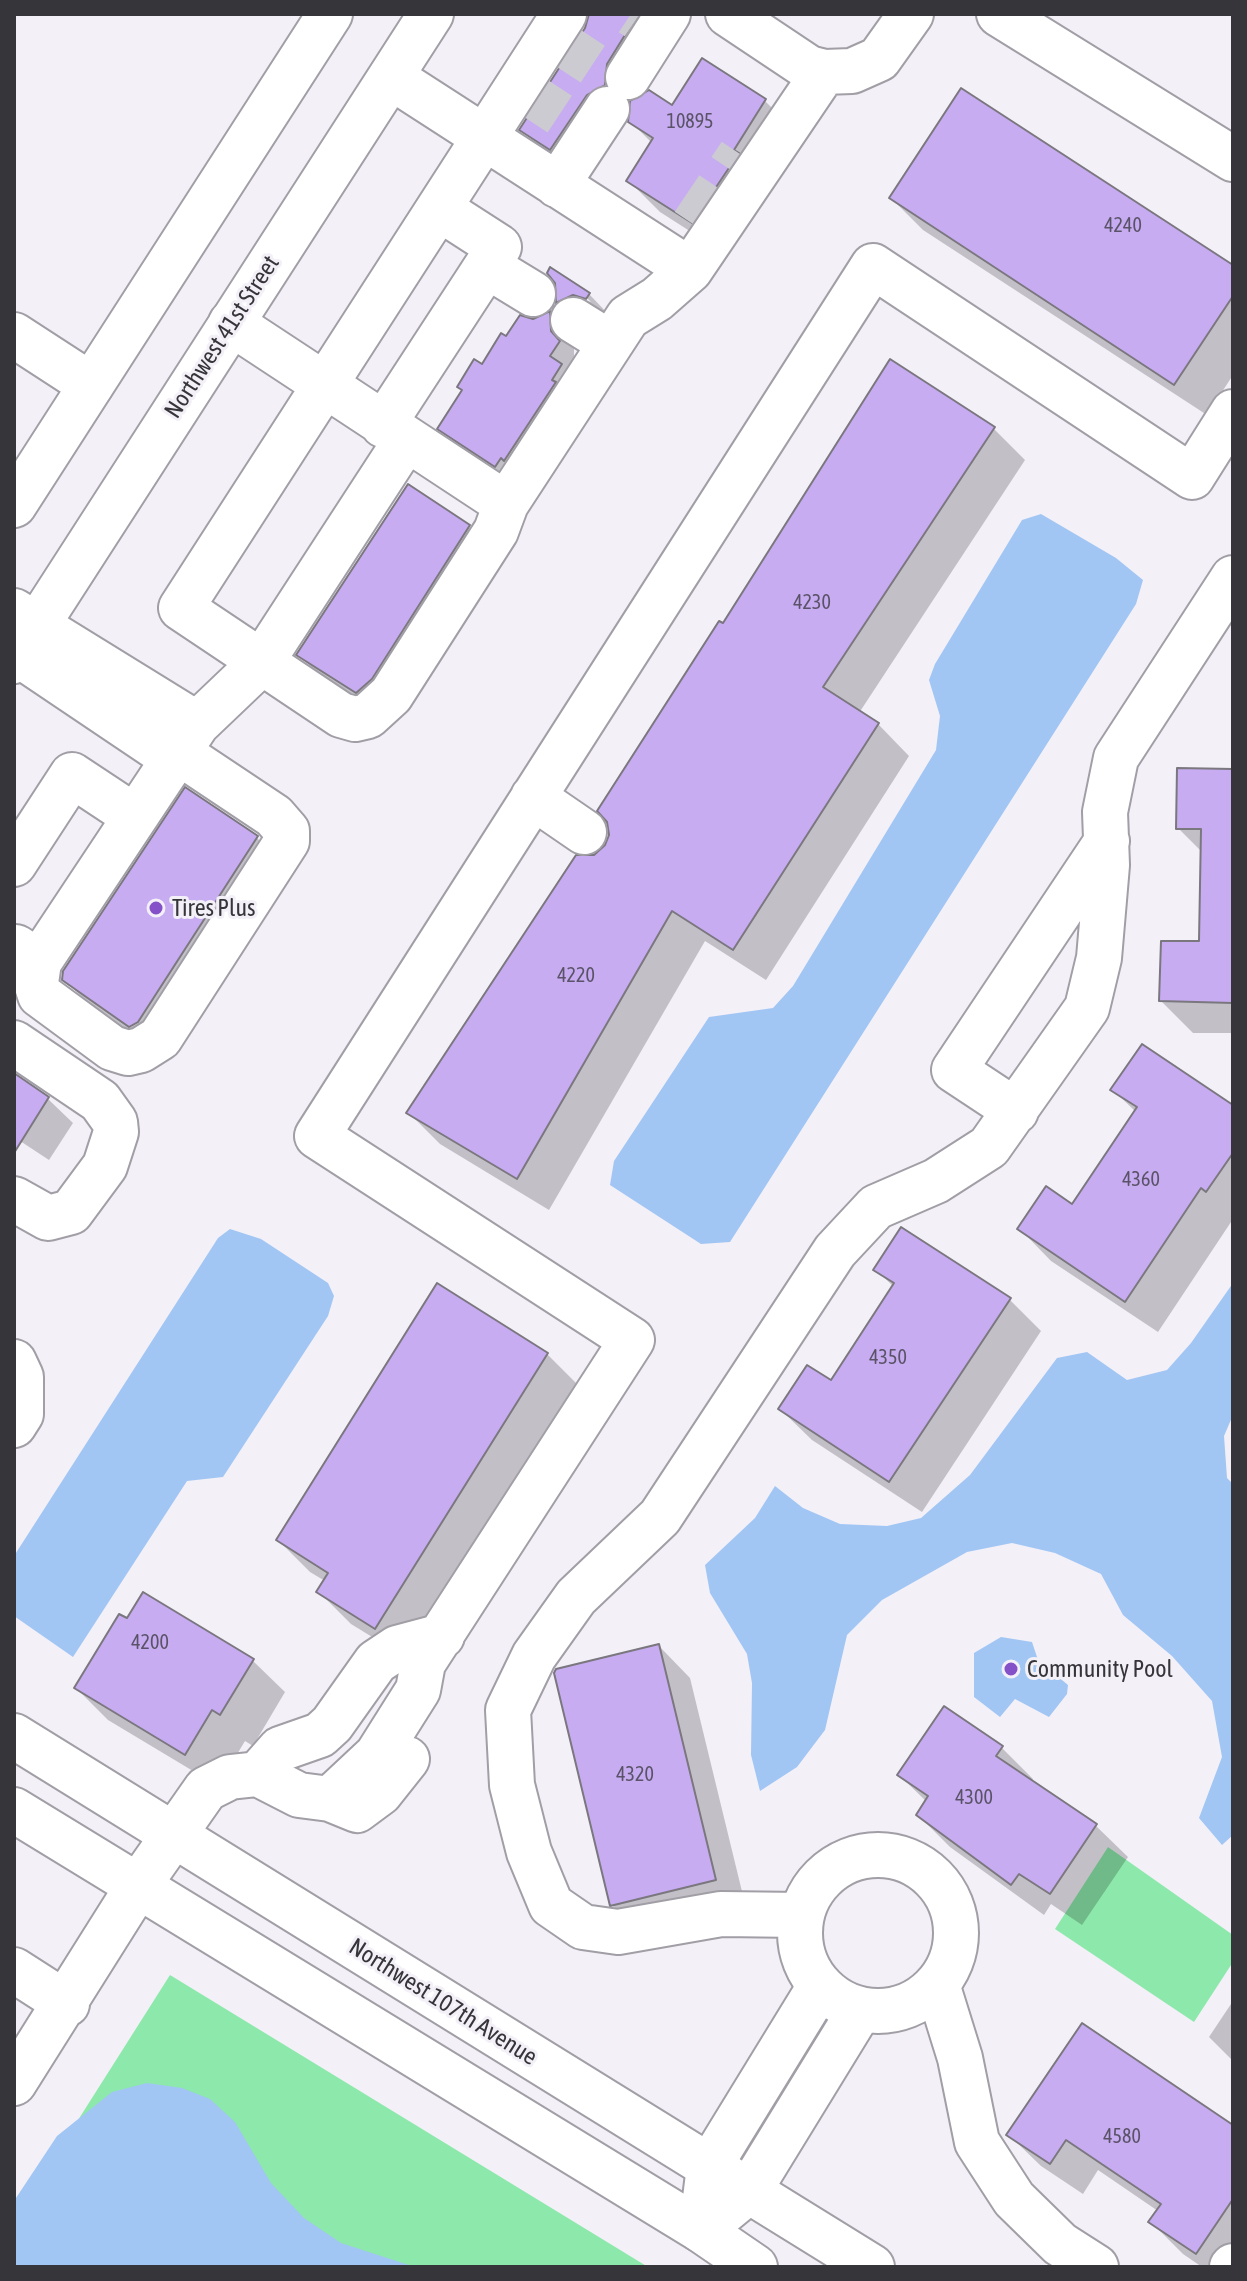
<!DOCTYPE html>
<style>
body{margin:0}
#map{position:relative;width:1247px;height:2281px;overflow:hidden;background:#f3f0f8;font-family:"Asap Condensed",sans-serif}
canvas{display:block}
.frame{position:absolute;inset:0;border:16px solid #363539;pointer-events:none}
</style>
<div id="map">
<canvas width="1247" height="2281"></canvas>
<div class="frame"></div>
</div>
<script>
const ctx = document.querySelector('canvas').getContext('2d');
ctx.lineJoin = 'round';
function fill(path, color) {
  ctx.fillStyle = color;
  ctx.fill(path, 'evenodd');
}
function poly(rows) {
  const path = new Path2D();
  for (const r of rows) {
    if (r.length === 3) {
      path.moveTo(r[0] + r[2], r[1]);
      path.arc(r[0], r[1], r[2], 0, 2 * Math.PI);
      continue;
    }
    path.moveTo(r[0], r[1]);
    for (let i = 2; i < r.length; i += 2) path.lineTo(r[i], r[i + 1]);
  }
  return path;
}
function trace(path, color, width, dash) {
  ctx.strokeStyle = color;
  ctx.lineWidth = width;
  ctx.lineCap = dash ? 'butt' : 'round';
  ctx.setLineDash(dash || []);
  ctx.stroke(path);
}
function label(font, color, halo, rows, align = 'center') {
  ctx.font = font + ' "Asap Condensed",sans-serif';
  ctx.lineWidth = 6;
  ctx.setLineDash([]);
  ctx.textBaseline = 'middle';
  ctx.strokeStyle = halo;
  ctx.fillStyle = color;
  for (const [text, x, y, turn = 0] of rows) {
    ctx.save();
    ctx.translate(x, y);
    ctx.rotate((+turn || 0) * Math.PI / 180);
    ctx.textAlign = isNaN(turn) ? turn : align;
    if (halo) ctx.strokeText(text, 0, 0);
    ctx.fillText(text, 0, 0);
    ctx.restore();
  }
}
fill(poly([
 [1108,1847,1233,1935,1233,1962,1194,2022,1055,1929],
 [170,1975,648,2267,14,2267,14,2221]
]), '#8de8ab');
fill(poly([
 [1041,514,1116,558,1143,580,1136,604,730,1242,701,1244,610,1185,614,1161,709,1017,773,1008,793,986,936,750,940,716,929,680,935,664,1022,520],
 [230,1229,261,1239,328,1283,334,1296,328,1316,223,1477,187,1481,73,1657,14,1616,14,1556,218,1238],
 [1233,1283,1233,1415,1224,1436,1227,1478,1233,1484,1233,1835,1222,1845,1199,1818,1222,1757,1212,1701,1172,1656,1123,1615,1101,1574,1055,1553,1012,1543,967,1552,882,1600,847,1635,825,1730,797,1767,760,1791,751,1755,752,1683,747,1654,710,1593,705,1565,755,1518,775,1486,803,1508,840,1524,887,1526,921,1518,970,1475,1057,1358,1087,1352,1127,1380,1167,1370,1191,1343],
 [1001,1637,1032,1642,1038,1660,1068,1685,1067,1694,1049,1717,1015,1699,1000,1717,974,1697,974,1653],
 [147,2083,182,2088,210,2099,235,2122,271,2183,304,2218,341,2243,415,2267,14,2267,14,2201,57,2136,112,2092]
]), '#a1c6f3');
fill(poly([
 [591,14,690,17,635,101,672,108,702,61,765,101,797,133,724,253,660,212,628,180,652,143,629,120,553,161,522,130,587,28],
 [891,198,1233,268,1233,375,1207,415,923,230],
 [557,282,589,294,613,319,582,326,558,302],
 [570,292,586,297,591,302,569,296],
 [550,313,574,337,574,358,583,367,521,490,464,453,440,428,482,367,507,339],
 [993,428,1025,460,859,713,878,724,909,756,766,980,705,941,549,1210,440,1144,409,1113,595,857,607,847,723,626],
 [469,527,501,559,389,724,330,686,299,655],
 [1233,771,1233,1033,1193,1033,1161,1001,1201,943,1203,853,1178,828],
 [186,790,257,838,289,870,162,1058,96,1012,64,979],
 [14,1073,48,1099,73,1123,49,1160,14,1137],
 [1113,1090,1233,1107,1233,1219,1158,1332,1051,1261,1020,1229,1072,1207,1136,1112],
 [876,1270,1010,1300,1041,1331,922,1512,812,1440,780,1409,831,1383,894,1287],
 [547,1354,579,1386,408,1659,351,1624,319,1592,325,1581,310,1572,278,1540],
 [659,1646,690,1678,747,1912,643,1936,612,1905],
 [253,1661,285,1692,253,1746,245,1741,218,1786,108,1720,76,1688],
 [1001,1747,1033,1779,1031,1782,1096,1826,1128,1857,1082,1925,1051,1904,1044,1915,950,1847,918,1815,927,1802,899,1775],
 [1233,2001,1233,2061,1209,2037],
 [1233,2127,1233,2267,1202,2267,1183,2254,1151,2222,1158,2211,1098,2170,1083,2194,1041,2166,1009,2135]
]), '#0003');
const building = poly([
 [589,14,638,14,607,64,605,85,587,95,550,150,519,130,585,28,589,14],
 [702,58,766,99,734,150,739,153,692,223,626,181,653,138,628,122,630,101,649,90,672,105,702,58],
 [961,88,1233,265,1233,296,1174,385,889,198,961,88],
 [550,267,590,293,586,299,573,295,556,303,555,283,547,273,550,267],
 [550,311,551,331,560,341,550,356,562,364,552,380,556,382,504,461,501,458,495,467,437,429,462,390,457,387,474,359,482,364,501,333,506,336,520,315,533,319,550,311],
 [890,359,995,427,823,687,879,723,733,950,672,911,517,1179,406,1113,576,855,594,855,605,845,609,835,607,822,597,811,719,621,723,623,890,359],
 [408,484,470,525,372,679,356,693,296,655,408,484],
 [1177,768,1233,769,1233,1003,1159,1001,1161,941,1199,941,1201,829,1176,829,1177,768],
 [185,787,258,836,138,1022,129,1027,62,980,63,971,185,787],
 [1142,1044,1233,1105,1233,1153,1206,1192,1201,1188,1125,1302,1017,1229,1046,1186,1072,1204,1137,1107,1110,1090,1142,1044],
 [14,1073,49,1097,14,1153,14,1073],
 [901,1227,1011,1298,889,1482,778,1409,807,1365,831,1380,894,1283,873,1270,901,1227],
 [437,1283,548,1353,375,1629,316,1592,328,1573,276,1540,437,1283],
 [143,1592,254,1659,220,1715,212,1710,185,1755,74,1688,119,1614,127,1618,143,1592],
 [659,1644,716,1880,610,1906,554,1673,556,1669,659,1644],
 [944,1706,1003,1746,996,1756,1097,1824,1050,1894,1019,1874,1011,1885,916,1815,928,1796,897,1775,944,1706],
 [1082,2023,1233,2125,1233,2199,1196,2254,1148,2222,1161,2204,1066,2140,1050,2164,1006,2135,1082,2023]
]);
fill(building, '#c7acf2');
trace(building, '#7a777e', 2);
trace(poly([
 [631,14,637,18],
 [556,40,623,84],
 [523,90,570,121],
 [693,224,740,154]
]), '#cdcbd2', 44, [44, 22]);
const minor = poly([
 [564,14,181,608,341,715,355,719,368,716,391,695,496,531,506,504,628,317,657,299,690,270],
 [728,14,809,68,824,72,852,71,879,59,911,14],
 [999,14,1233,159],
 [391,77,690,270,824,72],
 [628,77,668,14],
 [557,185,607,109],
 [487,266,533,294],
 [573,320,610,343],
 [231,323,506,504],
 [14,335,91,385],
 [383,425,499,247,440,209],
 [14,611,197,724],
 [18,654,174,759],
 [533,797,584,832],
 [14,864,72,775,134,816],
 [16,947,39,962,36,983,40,995,112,1048,128,1053,141,1050,160,1038,287,841,287,831,274,816,178,752],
 [39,962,197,724,261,663,406,440],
 [14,1043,100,1101,115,1122,116,1132,105,1166,71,1212,48,1218,14,1199],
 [1016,1111,954,1070,1107,841],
 [14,1362,21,1377,21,1414,14,1425],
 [258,1774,280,1749,320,1735,332,1724,376,1662,397,1648,442,1636],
 [330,1799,377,1755,418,1690,423,1663,632,1340,317,1136,873,266,1192,477,1233,412],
 [878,1933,78],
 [802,1915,721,1914,618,1932,583,1927,551,1905,529,1852,512,1785,508,1710,534,1656,576,1597,660,1517,835,1251,876,1207,936,1181,989,1147,1087,1008,1099,958,1107,865,1105,812,1116,758,1233,578],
 [14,1970,67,2004],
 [937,1984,960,2058,977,2142,1014,2199,1060,2244,1096,2267],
 [14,2083,138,1886,206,1789,230,1777,258,1774,299,1795,330,1799,357,1810,380,1793,407,1759],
 [721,2214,749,2191,860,2010],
 [701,2230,709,2167,820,1986],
 [1232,2267,1233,2266]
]);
const major = poly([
 [14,505,330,14],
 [14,661,431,14],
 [14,1736,872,2267],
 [14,1810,701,2230,755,2267]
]);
trace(minor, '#a19ea6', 48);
trace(major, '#a19ea6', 48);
trace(minor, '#fff', 44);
trace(major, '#fff', 44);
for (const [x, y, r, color] of [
 [156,908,8,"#8551c9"],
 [1011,1669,8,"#8551c9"]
]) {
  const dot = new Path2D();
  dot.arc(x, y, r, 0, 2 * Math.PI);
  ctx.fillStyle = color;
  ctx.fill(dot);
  trace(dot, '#f3f0f8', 3);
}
label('20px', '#5a5367', null, [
 ["10895",690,122],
 ["4240",1123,226],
 ["4230",812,603],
 ["4220",576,976],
 ["4360",1141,1180],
 ["4350",888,1358],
 ["4200",150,1643],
 ["4320",635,1775],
 ["4300",974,1798],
 ["4580",1122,2137]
]);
label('24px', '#363539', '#f3f0f8', [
 ["Northwest 41st Street",222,337,-57],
 ["Northwest 107th Avenue",443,2002,32]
]);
label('24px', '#363539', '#f3f0f8', [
 ["Tires Plus",172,908],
 ["Community Pool",1027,1669]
], 'left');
</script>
